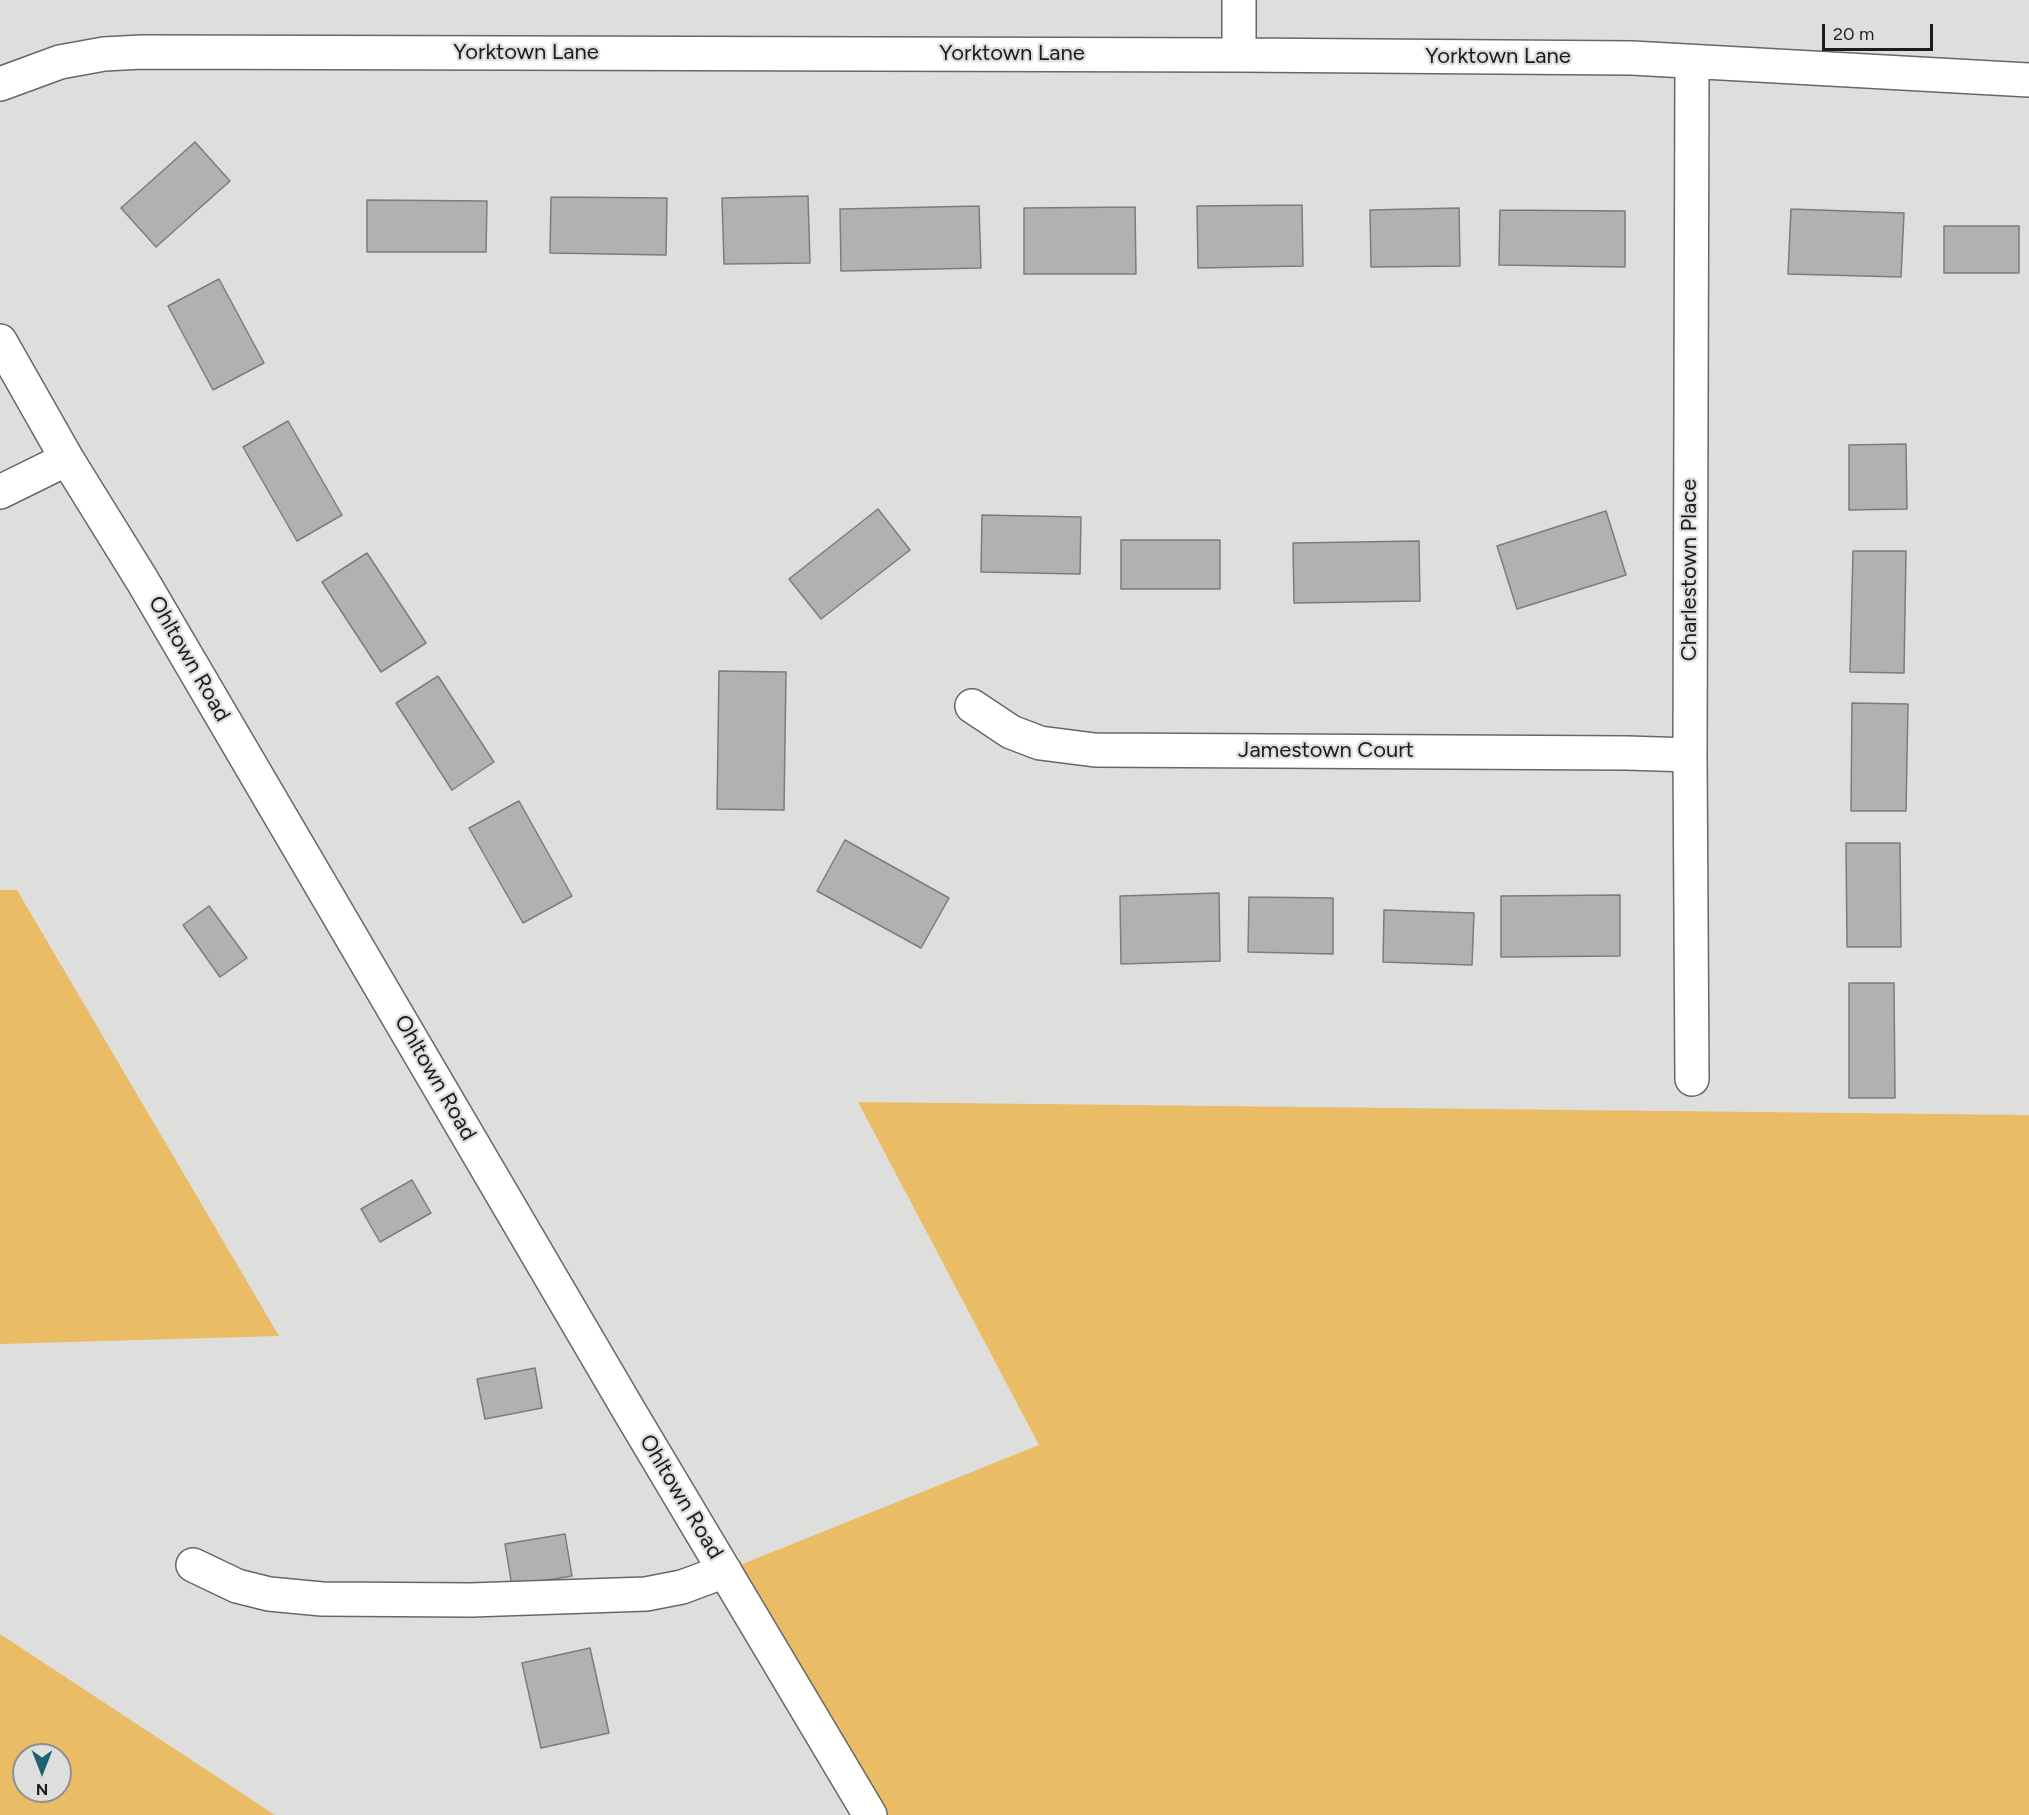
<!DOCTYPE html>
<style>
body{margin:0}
#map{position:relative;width:2029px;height:1815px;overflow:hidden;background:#dedfdc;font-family:Figtree,sans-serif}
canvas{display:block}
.north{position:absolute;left:12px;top:1743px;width:60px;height:60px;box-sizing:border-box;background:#dedfdc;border:2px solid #90918f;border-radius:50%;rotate:180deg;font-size:16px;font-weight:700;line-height:24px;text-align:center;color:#1c1c1b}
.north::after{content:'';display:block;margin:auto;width:21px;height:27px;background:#1b6472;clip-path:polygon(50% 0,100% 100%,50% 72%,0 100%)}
.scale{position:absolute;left:1822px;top:24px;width:111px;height:27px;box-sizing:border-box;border:3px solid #1c1c1b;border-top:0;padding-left:8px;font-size:18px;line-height:21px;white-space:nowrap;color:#1c1c1b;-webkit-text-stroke:4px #dedfdc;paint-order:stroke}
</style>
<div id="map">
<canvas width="2029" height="1815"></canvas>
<div class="north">N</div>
<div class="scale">20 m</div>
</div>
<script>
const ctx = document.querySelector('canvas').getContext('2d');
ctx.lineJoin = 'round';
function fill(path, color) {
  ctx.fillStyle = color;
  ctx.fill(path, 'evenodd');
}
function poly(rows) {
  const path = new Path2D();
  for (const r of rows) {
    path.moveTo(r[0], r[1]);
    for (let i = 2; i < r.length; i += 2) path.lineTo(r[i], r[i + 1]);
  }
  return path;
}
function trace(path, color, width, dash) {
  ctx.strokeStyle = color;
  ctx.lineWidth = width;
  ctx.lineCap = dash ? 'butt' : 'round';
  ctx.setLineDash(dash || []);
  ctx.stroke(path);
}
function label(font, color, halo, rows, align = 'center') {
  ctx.font = font + ' Figtree,sans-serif';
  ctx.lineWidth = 4.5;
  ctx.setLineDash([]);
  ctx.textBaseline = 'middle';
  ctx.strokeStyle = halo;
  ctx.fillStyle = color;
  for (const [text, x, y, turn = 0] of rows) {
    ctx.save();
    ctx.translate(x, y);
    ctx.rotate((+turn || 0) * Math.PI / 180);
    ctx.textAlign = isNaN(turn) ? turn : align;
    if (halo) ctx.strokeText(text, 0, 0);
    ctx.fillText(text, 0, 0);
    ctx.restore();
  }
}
fill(poly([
 [0,890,17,890,279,1336,0,1344],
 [858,1102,2029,1115,2029,1815,870,1815,725,1571,1039,1445],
 [0,1634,275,1815,0,1815],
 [24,1755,60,1755,60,1791,24,1791]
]), '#ebbc66');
const building = poly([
 [195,142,230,181,156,247,121,208,195,142],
 [808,196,810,263,724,264,722,198,808,196],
 [551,197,667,198,666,255,550,253,551,197],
 [367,200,487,201,486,252,367,252,367,200],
 [1302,205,1303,266,1198,268,1197,206,1302,205],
 [979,206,981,268,841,271,840,209,979,206],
 [1135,207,1136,274,1024,274,1024,208,1135,207],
 [1459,208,1460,266,1371,267,1370,210,1459,208],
 [1791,209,1904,213,1901,277,1788,274,1791,209],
 [1500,210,1625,211,1625,267,1499,265,1500,210],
 [1944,226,2019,226,2019,273,1944,273,1944,226],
 [219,279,264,363,213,390,168,306,219,279],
 [288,421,342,515,297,541,243,447,288,421],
 [1906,444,1907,509,1849,510,1849,445,1906,444],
 [878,509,910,550,821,619,789,579,878,509],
 [1606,511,1626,575,1517,609,1497,546,1606,511],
 [982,515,1081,517,1080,574,981,572,982,515],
 [1121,540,1220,540,1220,589,1121,589,1121,540],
 [1419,541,1420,601,1294,603,1293,543,1419,541],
 [1853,551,1906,551,1904,673,1850,672,1853,551],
 [367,553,426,643,381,672,322,582,367,553],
 [719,671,786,672,784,810,717,809,719,671],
 [438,676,494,762,452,790,396,703,438,676],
 [1852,703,1908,704,1906,811,1851,811,1852,703],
 [519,801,572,896,523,923,469,828,519,801],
 [845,840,949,898,921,948,817,891,845,840],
 [1846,843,1900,843,1901,947,1847,947,1846,843],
 [1219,893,1220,961,1121,964,1120,896,1219,893],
 [1620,895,1620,956,1501,957,1501,896,1620,895],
 [1249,897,1333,898,1333,954,1248,952,1249,897],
 [209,906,247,958,220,977,183,925,209,906],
 [1384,910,1474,913,1472,965,1383,962,1384,910],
 [1849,983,1894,983,1895,1098,1849,1098,1849,983],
 [412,1180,431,1213,380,1242,361,1209,412,1180],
 [535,1368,542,1408,485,1419,477,1379,535,1368],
 [565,1534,572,1576,512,1586,505,1544,565,1534],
 [590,1648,609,1733,541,1748,522,1663,590,1648]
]);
fill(building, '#b0b2af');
trace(building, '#7b7d7a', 1.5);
const minor = poly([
 [1239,0,1239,55],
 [0,84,60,62,104,54,142,52,1239,55,1632,58,2029,80],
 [0,341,67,459,142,580,631,1414,870,1815],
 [0,492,67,459],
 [972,706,1011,732,1040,743,1095,750,1627,753,1690,755],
 [1692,1079,1690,755,1692,62],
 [193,1565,237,1586,269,1594,322,1599,471,1600,646,1594,682,1587,725,1571]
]);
trace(minor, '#676865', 36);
trace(minor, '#fff', 33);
label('22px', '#1c1c1b', '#dedfdc', [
 ["Yorktown Lane",526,53],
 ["Yorktown Lane",1012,54],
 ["Yorktown Lane",1498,57],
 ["Charlestown Place",1690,570,-90],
 ["Ohltown Road",189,659,60],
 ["Jamestown Court",1326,751],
 ["Ohltown Road",435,1078,60],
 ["Ohltown Road",681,1497,59]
]);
</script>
